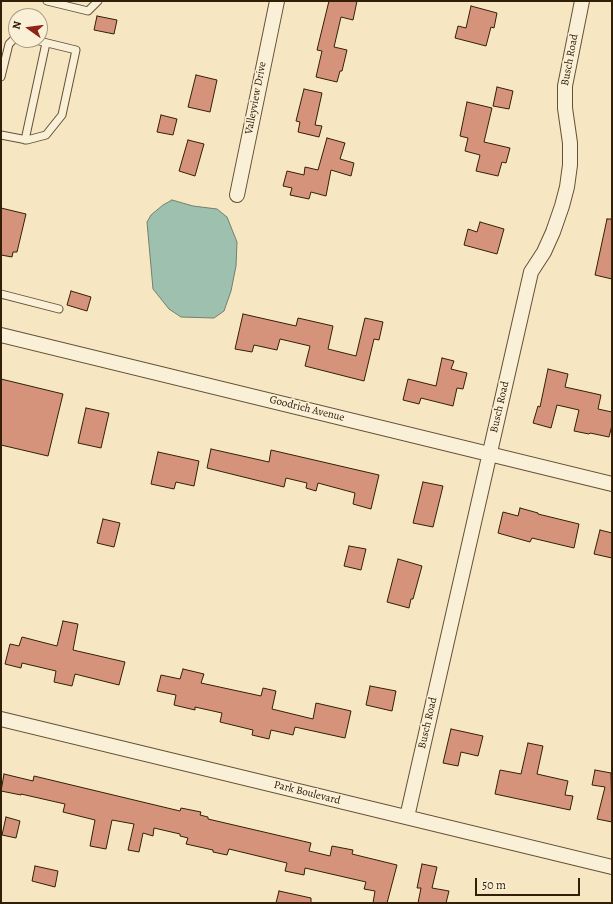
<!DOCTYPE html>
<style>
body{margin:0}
#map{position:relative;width:613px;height:904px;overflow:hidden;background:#f7e6c2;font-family:Alegreya,serif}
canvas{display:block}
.frame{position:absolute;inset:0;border:2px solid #312007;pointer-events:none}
.north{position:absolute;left:8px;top:8px;width:40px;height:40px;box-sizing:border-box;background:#faefd7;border:1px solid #aa9c84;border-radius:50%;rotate:284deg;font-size:11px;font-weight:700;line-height:16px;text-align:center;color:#312007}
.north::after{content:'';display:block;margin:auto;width:14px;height:18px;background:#8f2418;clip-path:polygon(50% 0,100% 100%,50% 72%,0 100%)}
.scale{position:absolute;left:475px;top:878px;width:105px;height:18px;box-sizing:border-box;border:2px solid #312007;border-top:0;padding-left:5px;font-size:12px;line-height:14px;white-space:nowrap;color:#312007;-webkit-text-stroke:3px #faefd7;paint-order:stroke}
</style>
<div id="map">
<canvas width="613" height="904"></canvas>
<div class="frame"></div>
<div class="north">N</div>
<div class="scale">50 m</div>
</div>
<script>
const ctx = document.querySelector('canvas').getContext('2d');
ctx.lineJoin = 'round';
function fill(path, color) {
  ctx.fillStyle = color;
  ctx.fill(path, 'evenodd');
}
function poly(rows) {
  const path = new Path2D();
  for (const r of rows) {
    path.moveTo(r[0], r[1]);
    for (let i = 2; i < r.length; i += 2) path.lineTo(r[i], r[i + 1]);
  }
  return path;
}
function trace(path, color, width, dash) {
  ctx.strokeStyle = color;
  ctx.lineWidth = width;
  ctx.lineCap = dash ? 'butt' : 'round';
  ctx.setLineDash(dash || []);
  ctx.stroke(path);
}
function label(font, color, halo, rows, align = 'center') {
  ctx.font = font + ' Alegreya,serif';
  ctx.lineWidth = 3.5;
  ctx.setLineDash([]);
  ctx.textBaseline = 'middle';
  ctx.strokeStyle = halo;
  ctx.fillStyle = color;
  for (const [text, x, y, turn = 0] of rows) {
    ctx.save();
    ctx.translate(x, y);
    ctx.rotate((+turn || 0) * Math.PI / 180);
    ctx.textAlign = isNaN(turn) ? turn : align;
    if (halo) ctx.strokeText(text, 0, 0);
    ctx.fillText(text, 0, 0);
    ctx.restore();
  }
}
const water = poly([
 [172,200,193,206,217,209,227,217,237,242,236,266,231,291,224,311,214,318,181,317,169,309,153,289,147,222,151,215,163,205,172,200]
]);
fill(water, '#9ec0ae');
trace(water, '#72806b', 1);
const building = poly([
 [329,1,357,1,353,20,341,17,334,47,347,50,342,71,340,71,337,82,316,77,322,51,317,50,329,1],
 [471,6,497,13,494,28,491,27,486,46,455,38,458,26,466,28,471,6],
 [97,16,117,20,114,34,94,30,97,16],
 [196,75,217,80,210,112,188,107,196,75],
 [497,87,513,91,509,109,493,106,497,87],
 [304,89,322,93,315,125,322,126,319,137,298,132,300,122,296,121,304,89],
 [467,102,492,108,484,142,510,148,506,163,502,162,498,176,476,171,480,155,465,151,468,138,460,136,467,102],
 [161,115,177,119,173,135,157,132,161,115],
 [327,138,345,143,340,159,354,163,351,176,331,170,326,196,311,192,309,199,290,195,292,188,283,186,287,171,304,175,305,167,318,170,327,138],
 [188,140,204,144,195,176,179,171,188,140],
 [1,208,26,214,17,252,13,252,12,257,1,255,1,208],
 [607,219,612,219,612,279,595,275,607,219],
 [480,222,504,229,497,254,464,245,468,229,477,232,480,222],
 [71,291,91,297,87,311,67,305,71,291],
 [243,314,296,326,298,318,333,326,328,349,356,356,365,318,383,322,379,340,374,339,364,381,305,366,310,346,280,339,277,350,254,345,252,352,235,349,243,314],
 [442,358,454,361,451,369,467,373,463,389,457,388,453,406,421,398,419,404,403,400,408,379,436,386,442,358],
 [548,369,568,374,565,387,601,395,598,409,612,412,612,425,609,437,590,433,589,434,574,431,579,410,557,405,551,428,533,423,538,406,540,407,548,369],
 [1,379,63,394,48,456,1,445,1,379],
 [86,408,109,413,101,448,78,443,86,408],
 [211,449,269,462,271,450,379,475,371,509,353,504,355,493,318,483,316,491,306,488,307,483,286,478,284,487,207,468,211,449],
 [158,452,199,461,194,486,176,482,174,489,151,484,158,452],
 [423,482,443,486,433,527,413,523,423,482],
 [520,508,538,513,538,514,579,524,574,548,532,538,530,542,498,533,503,512,518,516,520,508],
 [103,519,120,523,114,547,97,543,103,519],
 [600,530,612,533,612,558,594,554,600,530],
 [349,546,366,549,361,570,344,566,349,546],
 [398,559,422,566,413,599,411,599,409,608,387,602,398,559],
 [63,621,78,624,73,650,125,662,119,685,75,674,72,686,54,682,56,671,22,663,21,668,5,664,10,644,19,646,22,637,57,646,63,621],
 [183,669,204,674,201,683,261,696,263,688,276,691,272,709,313,719,316,703,351,711,345,738,295,727,293,735,271,730,269,739,252,735,253,730,220,722,222,713,195,707,195,710,174,705,176,695,157,691,161,675,180,679,183,669],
 [370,686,396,691,392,711,366,705,370,686],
 [451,729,483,736,478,756,461,752,458,766,443,763,451,729],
 [528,743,543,746,537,774,568,781,565,795,573,796,570,810,495,794,500,770,521,774,528,743],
 [595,770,611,773,612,822,597,819,605,787,592,785,595,770],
 [4,774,33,781,34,776,180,811,181,808,201,812,200,815,208,817,208,819,311,843,309,851,330,856,332,846,353,850,352,854,397,865,387,903,373,903,375,891,364,889,366,882,305,868,304,875,285,871,287,863,229,849,227,855,213,852,213,850,186,844,188,838,180,836,180,834,154,828,153,836,143,833,139,852,128,850,134,824,112,820,106,849,90,846,95,820,63,812,65,804,21,794,21,795,1,791,4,774],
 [6,817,20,821,16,838,2,835,6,817],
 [422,864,437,867,432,888,449,891,446,903,418,903,421,888,417,888,422,864],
 [35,866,58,871,55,887,32,881,35,866],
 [279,891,311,898,311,903,276,903,279,891]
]);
fill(building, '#d6937c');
trace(building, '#312007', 1);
const service = poly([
 [47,1,88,11,98,1],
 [1,77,9,44,16,37],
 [1,135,27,140,46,135,62,115,76,50,35,40],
 [25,140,46,43],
 [1,294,59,309]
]);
const minor = poly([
 [237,195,277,1],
 [1,335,612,484],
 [1,719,612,867],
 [407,817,531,272,544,252,553,232,562,206,567,187,570,165,570,143,565,108,565,86,582,1]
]);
trace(service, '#625236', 9);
trace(minor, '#625236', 16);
trace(service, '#faefd7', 7);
trace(minor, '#faefd7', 14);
label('11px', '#312007', '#faefd7', [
 ["Busch Road",570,60,-79],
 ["Valleyview Drive",256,98,-79],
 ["Busch Road",500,407,-77],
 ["Goodrich Avenue",307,409,14],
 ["Busch Road",428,723,-77],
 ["Park Boulevard",307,793,14]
]);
</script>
